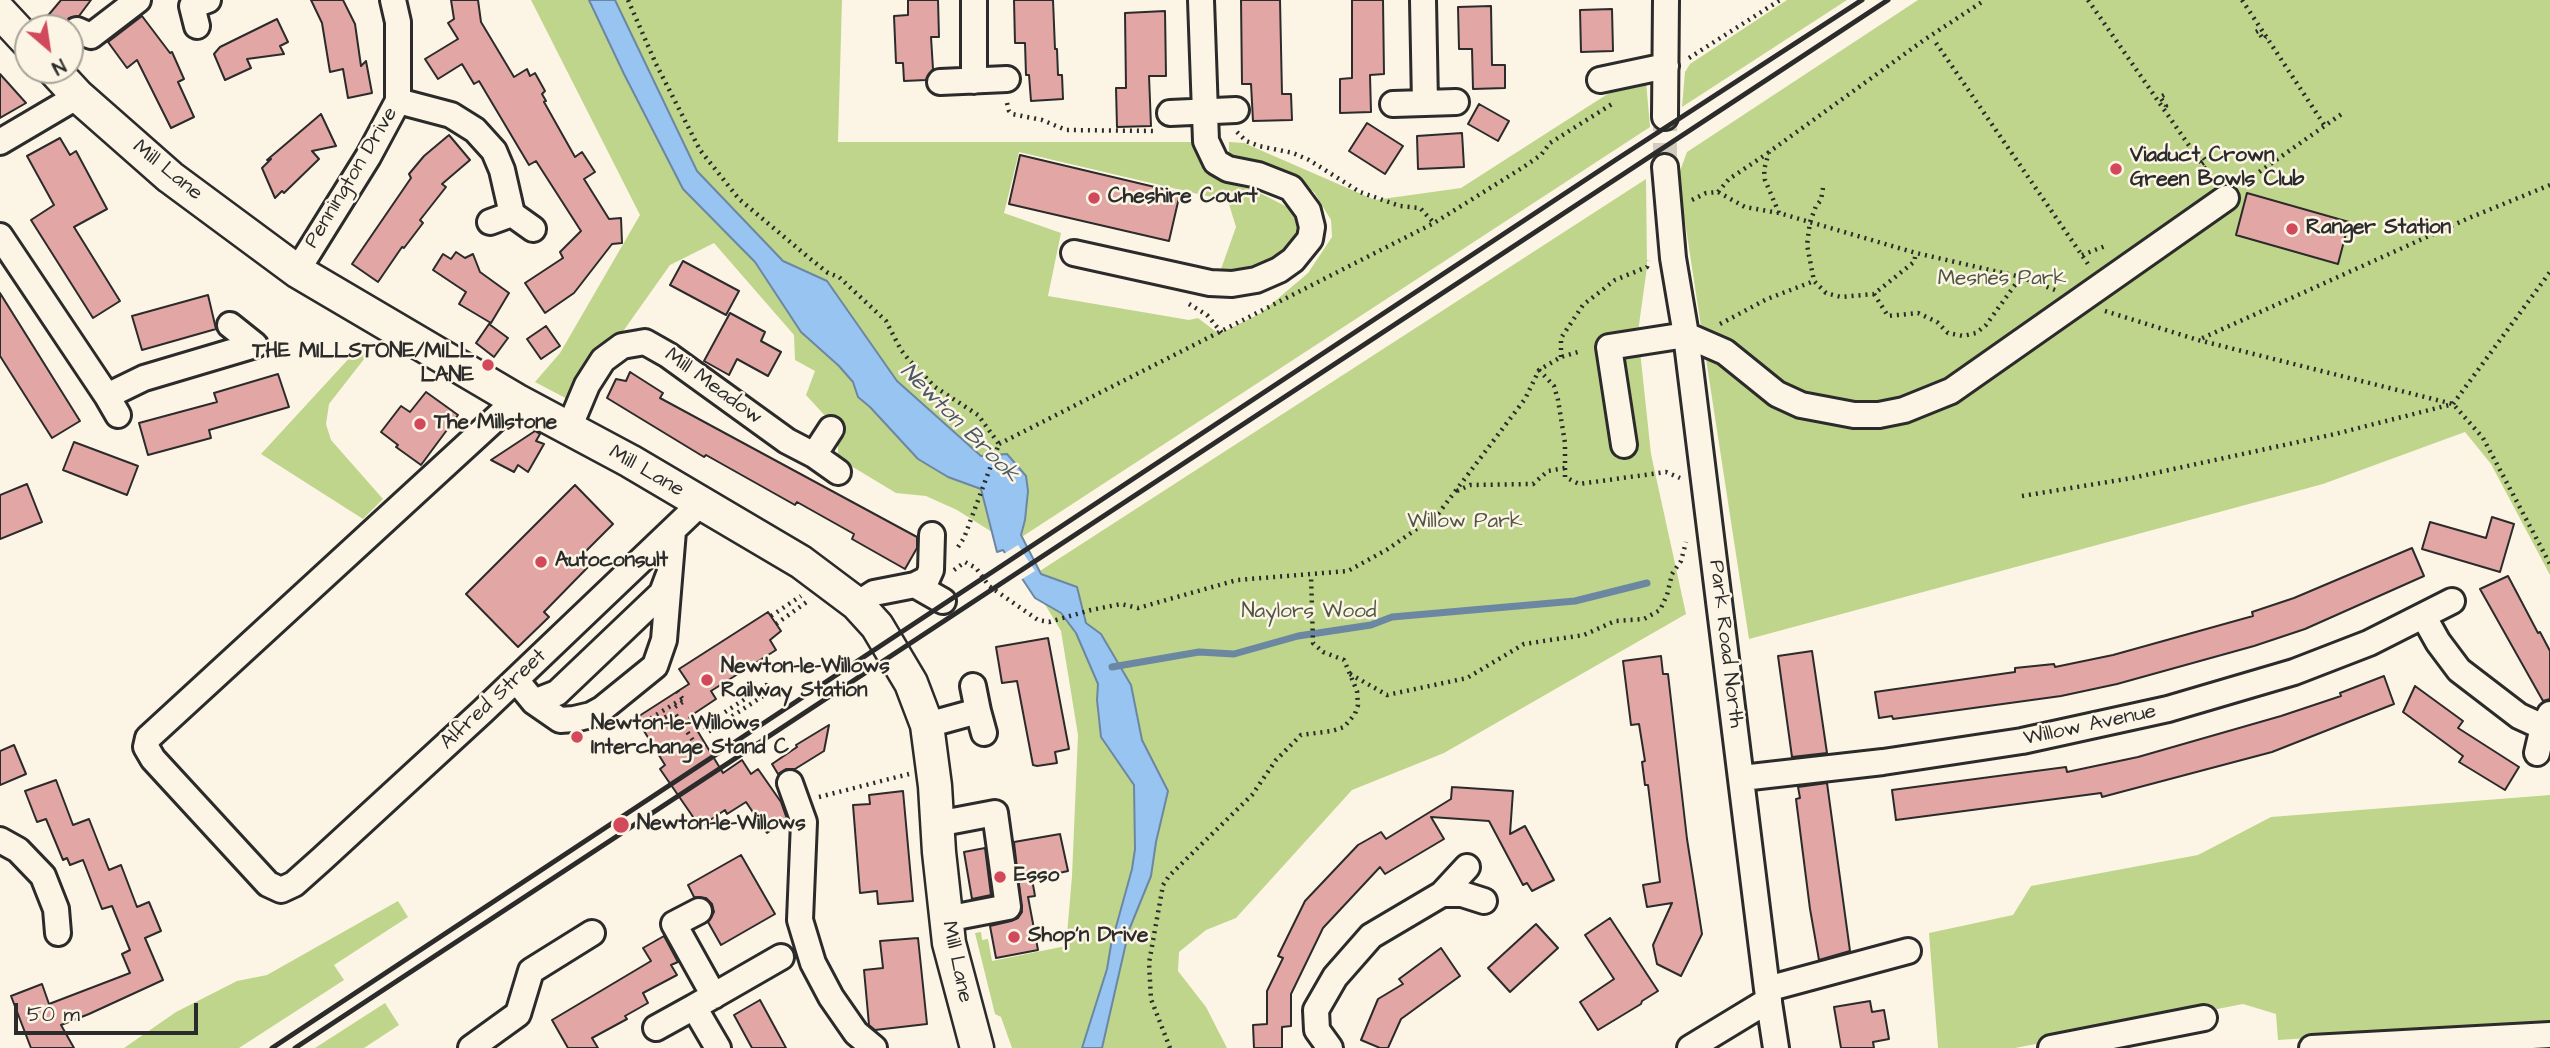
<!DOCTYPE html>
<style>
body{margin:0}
#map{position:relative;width:2550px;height:1048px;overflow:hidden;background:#fcf5e5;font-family:"Architects Daughter",sans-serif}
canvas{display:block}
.north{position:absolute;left:14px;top:14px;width:70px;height:70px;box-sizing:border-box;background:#fcf5e5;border:2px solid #a8a49b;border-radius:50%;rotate:151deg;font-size:19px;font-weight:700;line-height:28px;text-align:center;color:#2b2b2b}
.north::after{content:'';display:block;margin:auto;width:24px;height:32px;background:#d1495b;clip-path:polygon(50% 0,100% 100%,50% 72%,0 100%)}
.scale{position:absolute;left:14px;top:1003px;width:184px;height:32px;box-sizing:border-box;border:4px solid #2b2b2b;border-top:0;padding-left:9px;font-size:21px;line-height:24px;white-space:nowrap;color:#2b2b2b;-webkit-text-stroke:5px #fcf5e5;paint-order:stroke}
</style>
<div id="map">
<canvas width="2550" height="1048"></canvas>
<div class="north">N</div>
<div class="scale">50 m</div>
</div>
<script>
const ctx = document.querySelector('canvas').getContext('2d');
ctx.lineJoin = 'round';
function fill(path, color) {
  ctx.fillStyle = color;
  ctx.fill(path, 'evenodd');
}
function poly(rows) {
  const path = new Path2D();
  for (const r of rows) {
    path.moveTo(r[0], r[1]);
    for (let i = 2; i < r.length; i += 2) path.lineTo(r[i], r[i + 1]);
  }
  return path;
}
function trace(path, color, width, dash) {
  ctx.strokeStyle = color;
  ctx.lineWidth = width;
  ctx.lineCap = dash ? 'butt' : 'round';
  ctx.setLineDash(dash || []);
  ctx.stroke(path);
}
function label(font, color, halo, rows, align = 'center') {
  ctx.font = font + ' "Architects Daughter",sans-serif';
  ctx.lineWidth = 5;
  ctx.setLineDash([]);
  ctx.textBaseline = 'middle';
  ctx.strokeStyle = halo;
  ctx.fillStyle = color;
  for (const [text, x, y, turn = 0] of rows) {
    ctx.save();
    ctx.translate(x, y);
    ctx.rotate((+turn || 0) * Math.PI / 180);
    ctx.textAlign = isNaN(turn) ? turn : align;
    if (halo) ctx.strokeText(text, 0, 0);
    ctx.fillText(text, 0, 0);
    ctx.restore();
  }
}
fill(poly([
 [531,0,842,0,838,142,1205,142,1205,163,1214,176,1227,183,1256,191,1293,210,1301,231,1286,257,1230,277,1221,269,1236,227,1228,201,1019,152,1004,213,1061,233,1048,296,1189,320,1198,318,1219,334,1261,313,1308,273,1332,237,1331,220,1314,192,1296,181,1236,162,1229,153,1229,142,1244,143,1375,200,1461,188,1645,70,1650,127,1011,544,957,510,926,496,896,493,838,458,838,430,806,395,815,371,795,360,794,335,714,243,670,265,573,402,535,382,560,353,640,215],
 [1787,0,1847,0,1682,107,1685,72,1690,64],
 [1918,0,2550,0,2550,575,2491,464,2465,432,2323,484,1749,639,1685,222,1676,182,1687,152],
 [1646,179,1647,267,1638,332,1651,454,1686,614,1444,753,1352,790,1236,918,1206,930,1179,952,1178,971,1206,1007,1227,1048,1012,1048,1001,1017,995,1014,975,933,981,932,982,940,988,939,992,961,1066,946,1072,876,1078,735,1061,631,1029,578],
 [365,341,368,354,329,404,326,424,331,440,383,499,363,519,261,454],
 [2550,795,2550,1022,2278,1040,2276,1014,2243,1004,2015,1048,1938,1048,1929,933,2013,915,2031,886,2198,855,2271,817],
 [398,901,408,917,334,965,344,980,239,1048,124,1048,176,1012,237,981,267,975],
 [385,1003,399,1025,364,1048,315,1048]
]), '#bfd58b');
const water = poly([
 [589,0,615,0,697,171,783,261,827,281,897,381,981,456,1007,454,1026,476,1028,491,1025,520,1021,535,1041,574,1077,587,1086,623,1101,634,1131,685,1142,740,1168,791,1156,842,1151,876,1129,930,1102,1048,1082,1048,1107,969,1111,945,1132,869,1135,849,1134,785,1101,737,1097,700,1098,684,1076,633,1061,613,1035,598,1003,550,997,552,981,489,948,477,918,459,870,407,858,397,853,382,839,366,801,332,755,262,683,189,624,74,589,0]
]);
fill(water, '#97c4f1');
trace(water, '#6c87a2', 2);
fill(poly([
 [1018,545,1035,571,1019,581,1002,555]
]), '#fcf5e5');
trace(poly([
 [1112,667,1199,652,1234,654,1298,636,1371,625,1392,617,1575,601,1647,583]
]), '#6c87a2', 7);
const building = poly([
 [61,0,91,0,79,16,69,18,63,28,58,28,46,18,61,0],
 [311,0,343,0,355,24,361,66,366,61,372,93,348,98,343,69,330,72,322,23,311,0],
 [451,0,478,0,481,22,514,77,527,69,530,76,535,73,545,91,542,94,546,101,544,102,575,157,582,152,595,172,584,179,609,219,621,218,622,243,612,244,574,293,545,313,525,283,563,258,560,252,581,231,536,161,529,165,479,81,474,84,462,64,438,79,425,59,458,39,448,23,454,19,451,0],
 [908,0,938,0,939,37,931,37,933,69,926,80,904,81,903,63,896,63,894,16,908,15,908,0],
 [1014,0,1053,0,1055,49,1057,49,1058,75,1062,75,1063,99,1031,101,1029,75,1026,75,1025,43,1015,43,1014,0],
 [1241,0,1280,0,1282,94,1291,94,1292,120,1253,121,1251,84,1242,84,1241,0],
 [1352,0,1383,0,1384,74,1370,75,1371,112,1340,113,1340,79,1352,78,1352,0],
 [1491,6,1492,65,1505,65,1505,88,1473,89,1472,49,1459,49,1458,7,1491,6],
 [1612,9,1613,51,1581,52,1580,10,1612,9],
 [1165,11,1166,76,1149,76,1151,126,1117,127,1116,88,1126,88,1125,13,1165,11],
 [142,16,170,53,172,52,184,79,178,82,194,117,171,128,137,60,127,68,108,42,142,16],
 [277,19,288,42,280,46,284,54,247,59,251,68,225,80,214,54,220,47,277,19],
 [0,74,26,103,0,118,0,74],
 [1479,104,1509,121,1498,141,1468,124,1479,104],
 [321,114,336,146,312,151,319,159,284,193,282,191,275,198,262,168,271,159,267,160,321,114],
 [1367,123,1403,146,1385,174,1349,151,1367,123],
 [1462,133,1464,167,1418,169,1417,136,1462,133],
 [449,135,470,160,442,184,446,187,420,220,423,223,404,248,402,247,378,282,352,264,411,178,409,174,424,156,449,135],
 [60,138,70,155,76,151,107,209,74,227,120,301,93,318,31,220,54,205,27,156,60,138],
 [1020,155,1180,193,1169,241,1009,204,1020,155],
 [2247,193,2349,222,2338,264,2236,235,2247,193],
 [456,252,465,258,473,254,480,272,509,293,491,323,459,304,466,292,433,270,443,254,451,259,456,252],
 [683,261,739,291,726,315,670,285,683,261],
 [0,293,80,421,52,438,0,356,0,293],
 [208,295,216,329,142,350,132,316,208,295],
 [730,313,765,332,761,341,781,352,768,376,737,359,729,375,704,361,730,313],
 [489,324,508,338,494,357,476,343,489,324],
 [546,326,560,346,541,359,527,339,546,326],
 [630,372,663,393,660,398,917,537,917,548,905,569,852,539,854,534,797,502,795,505,706,455,704,457,607,398,616,379,626,381,630,372],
 [278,374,289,407,209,430,211,438,148,455,139,423,217,402,214,393,278,374],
 [426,392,458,415,421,465,396,447,398,445,381,432,401,406,410,412,426,392],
 [535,431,540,434,536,441,544,444,528,472,518,465,514,472,491,460,535,431],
 [74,442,138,466,127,495,63,470,74,442],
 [27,484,42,522,0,539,0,495,27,484],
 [575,485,613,524,580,557,589,566,544,612,549,617,518,647,466,594,575,485],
 [2492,517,2514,524,2500,572,2422,549,2430,522,2486,538,2492,517],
 [2412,548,2424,576,2305,629,2254,646,2117,684,2061,696,1893,719,1892,716,1879,718,1875,692,2015,672,2015,668,2054,664,2055,667,2113,655,2253,616,2252,612,2294,598,2412,548],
 [2508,576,2538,633,2540,632,2550,651,2550,699,2543,701,2480,589,2508,576],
 [768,612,781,631,770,640,776,650,711,691,716,699,689,717,723,773,742,760,751,774,758,769,781,802,787,819,767,833,746,802,727,814,725,810,700,827,660,769,665,765,636,718,689,684,679,669,768,612],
 [1048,638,1069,749,1055,752,1057,763,1037,766,1033,765,1017,681,1002,683,996,647,1048,638],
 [1812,651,1827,753,1792,757,1778,656,1812,651],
 [1661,656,1663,674,1668,674,1687,839,1702,934,1681,976,1657,964,1653,945,1672,903,1647,907,1643,885,1660,882,1648,785,1645,785,1642,762,1645,761,1639,724,1631,725,1623,661,1661,656],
 [2384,676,2394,704,2272,752,2102,797,2101,793,1896,820,1892,790,2066,767,2067,772,2138,757,2281,716,2341,696,2340,693,2384,676],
 [2415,686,2463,721,2458,728,2519,767,2505,790,2459,762,2463,756,2403,712,2415,686],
 [829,725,824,751,795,769,786,769,778,774,772,764,797,747,796,745,829,725],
 [14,745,26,774,0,785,0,751,14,745],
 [56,780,73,825,89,819,109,870,121,865,137,907,149,902,161,931,145,938,163,980,89,1014,61,1025,74,1048,31,1048,11,996,42,984,49,1004,130,973,122,954,130,950,112,906,102,909,83,860,70,865,67,858,63,860,46,819,37,822,25,791,56,780],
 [1827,783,1850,951,1819,960,1810,909,1796,799,1800,798,1798,787,1827,783],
 [1452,787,1513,791,1510,834,1525,826,1554,880,1532,891,1527,883,1523,885,1489,821,1431,817,1444,839,1385,874,1380,867,1323,928,1291,994,1291,1026,1282,1027,1282,1048,1254,1048,1253,1025,1267,1024,1267,991,1283,958,1278,956,1305,901,1358,845,1381,832,1386,839,1451,799,1452,787],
 [903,791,913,901,878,904,877,891,860,893,853,805,870,804,869,795,903,791],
 [1060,834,1068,871,1032,879,1035,896,1028,897,1038,950,996,958,990,926,1011,921,1018,918,1022,912,1014,842,1060,834],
 [985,848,991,895,972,899,964,852,985,848],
 [741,855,775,914,721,945,708,922,714,912,712,904,706,898,694,897,688,885,741,855],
 [1610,918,1658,991,1642,1001,1641,1004,1598,1030,1580,1002,1614,979,1585,935,1610,918],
 [1536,924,1558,948,1510,992,1488,968,1536,924],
 [664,936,678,962,671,965,677,975,643,993,648,1003,625,1016,627,1019,592,1038,598,1048,568,1048,552,1020,651,961,643,948,664,936],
 [918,938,927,1024,875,1030,869,1025,864,970,883,968,880,941,918,938],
 [1441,948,1460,976,1401,1019,1388,1048,1380,1048,1361,1040,1378,999,1403,984,1399,979,1441,948],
 [760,1000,786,1048,752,1048,734,1015,760,1000],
 [1870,1001,1872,1012,1884,1010,1889,1039,1873,1042,1874,1048,1841,1048,1834,1007,1870,1001]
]);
fill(building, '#e2a7a4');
trace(building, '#2b2b2b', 2);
trace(poly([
 [1665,167,1665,117]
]), '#d2cdc0', 24, [24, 12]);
const minor = poly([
 [974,0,974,81],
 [1423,0,1425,103],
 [197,26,192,6,208,0],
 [77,30,91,36,138,0],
 [1600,80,1666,66],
 [940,82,1007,79],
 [398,101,451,115,475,130,494,151,502,170,512,214,533,229],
 [1393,104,1456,102],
 [1170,113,1236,110],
 [1665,117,1666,0],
 [0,142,78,96],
 [1665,167,1673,258,1686,335,1767,989,1776,1048],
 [490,222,512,214],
 [0,236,107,396,144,378,255,345,230,325],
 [1074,253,1210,283,1232,284,1256,280,1279,270,1293,260,1310,239,1312,227,1308,211,1291,188,1258,175,1228,169,1216,162,1206,141,1201,0],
 [297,271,368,157,398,101,398,22,393,0],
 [107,396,118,415],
 [516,400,148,738,146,747,153,759,268,884,281,890,294,884,322,859,483,711,701,503],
 [569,428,587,385,603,360,622,346,645,342,668,355,787,441,814,455,838,472],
 [1624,445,1609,347,1686,335,1725,352,1777,394,1801,405,1854,415,1879,415,1904,410,1951,391,2226,198],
 [814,455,831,429],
 [915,585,943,601],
 [857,604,874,593,915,585,927,579,931,570,932,535],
 [2424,617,2438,642,2459,670,2519,716,2543,727],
 [516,680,534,702,560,720,574,719,591,715,602,709,655,666,664,640,673,531],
 [534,702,557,693,662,593,668,577],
 [978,711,984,733],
 [927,725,978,711,973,686],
 [2537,753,2543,727,2550,714],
 [1742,778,1883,762,2022,741,2168,709,2294,672,2369,643,2452,601],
 [790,783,804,822,800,920,813,963,831,997,856,1033,874,1048],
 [937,824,995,813,1008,907,946,919],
 [0,840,18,850,43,876,56,909,58,933],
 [1442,894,1467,867],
 [699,911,674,924,714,996],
 [1767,989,1908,951],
 [694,1007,781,957],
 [656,1028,694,1007,718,1048],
 [471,1048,518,1014,531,971,592,933],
 [1330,1048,1317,1030,1316,1010,1335,977,1371,936,1442,894,1462,894,1484,901],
 [1690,1048,1769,1000],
 [2051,1048,2204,1018],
 [2312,1048,2550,1035]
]);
const major = poly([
 [0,12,28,42],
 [54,70,78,96,170,177,297,271,516,400,630,461,801,562,857,604,877,626,911,683,927,725,935,786,939,852,949,943,977,1048]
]);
trace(minor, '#2b2b2b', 30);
trace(major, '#2b2b2b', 37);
trace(poly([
 [628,0,656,64,700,150,739,199,808,257,828,273,839,277,886,321,901,350,909,360,935,387,978,415,999,444,964,538,956,550],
 [2088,0,2213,180],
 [2242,0,2325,126],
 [2256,32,2258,31,2263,39,2266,37],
 [1936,43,2090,267],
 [1689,58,1780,0],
 [2164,95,2160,97,2166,106,2164,108],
 [1007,103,1009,111,1012,114,1042,120,1066,130,1156,131],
 [1237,132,1246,141,1259,146,1293,153,1309,160,1360,192,1400,206,1420,208,1434,223],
 [2202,164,2206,161,2200,153,2203,151],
 [2242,184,2343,113],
 [2550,185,2469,218,2198,340,2453,404,2483,438,2550,564],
 [1823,188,1821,200,1816,206,1810,222,1807,245,1814,281,1826,293,1841,297,1874,294,1914,262,1916,253],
 [1718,192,1729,179,1768,153],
 [1692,200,1706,193,1718,192,1745,207,1779,213,1916,253,2021,277,2055,290],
 [1779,213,1765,180,1764,170,1769,152,1924,40,1985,0],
 [2082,255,2108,245],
 [1874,294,1888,316,1918,313,1937,322,1948,333,1963,336,1976,333,1986,325,2020,278],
 [1189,304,1207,315,1222,333],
 [2105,311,2198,340],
 [1720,324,1767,299,1814,281],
 [1561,357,1561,338,1583,305,1615,280,1647,267,1649,261],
 [1539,370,1554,386,1558,400,1565,443,1565,477,1579,484,1666,472,1680,478],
 [999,444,1434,223,1522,168,1541,155,1550,143,1612,104],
 [1457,491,1470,485,1533,484,1548,471,1565,468],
 [2022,496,2132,478,2335,434,2453,404,2550,272],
 [954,570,965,562,976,568,989,586,1038,620,1049,622,1091,610,1121,604,1138,608,1237,580,1348,571,1388,549,1438,514,1525,399,1539,370,1561,357,1578,352],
 [771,616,801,596],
 [776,624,808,601],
 [1350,674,1387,695,1467,678,1524,644,1584,635,1615,621,1644,619,1660,610,1667,595,1672,574,1681,561,1686,542],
 [763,696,708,732,704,726,766,685,773,694],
 [682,699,648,720,651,726,674,712,696,745],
 [675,707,684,701,677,691],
 [819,797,909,774],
 [1170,1048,1151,999,1149,963,1163,885,1169,876,1252,795,1276,760,1301,735,1332,731,1344,727,1355,714,1358,705,1357,691,1344,660,1323,652,1313,643,1311,575]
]), '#2b2b2b', 4.5, [2, 5]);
trace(minor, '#fcf5e5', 24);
trace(major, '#fcf5e5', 32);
trace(poly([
 [272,1048,1617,159,1862,0],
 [295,1048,1888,0]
]), '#2b2b2b', 5);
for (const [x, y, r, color] of [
 [2116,169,7,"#d1495b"],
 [1094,198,7,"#d1495b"],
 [2292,229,7,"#d1495b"],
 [488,365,7,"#d1495b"],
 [420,424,7,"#d1495b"],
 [541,562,7,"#d1495b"],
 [707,680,7,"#d1495b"],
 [577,737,7,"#d1495b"],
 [621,825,9,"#d1495b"],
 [1000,877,7,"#d1495b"],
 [1014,937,7,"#d1495b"]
]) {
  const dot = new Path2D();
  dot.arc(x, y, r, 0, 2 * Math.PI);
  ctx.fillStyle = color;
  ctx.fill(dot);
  trace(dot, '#fcf5e5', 2.5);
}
label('bold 21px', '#2b2b2b', '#fcf5e5', [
 ["Viaduct Crown",2130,157],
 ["Green Bowls Club",2130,181],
 ["Cheshire Court",1108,198],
 ["Ranger Station",2306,229],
 ["THE MILLSTONE/MILL",474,353,"right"],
 ["LANE",474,377,"right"],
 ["The Millstone",434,424],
 ["Autoconsult",555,562],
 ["Newton-le-Willows",721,668],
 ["Railway Station",721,692],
 ["Newton-le-Willows",591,725],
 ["Interchange Stand C",591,749],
 ["Newton-le-Willows",637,825],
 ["Esso",1014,877],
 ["Shop'n Drive",1028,937]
], 'left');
label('21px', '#2b2b2b', '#fcf5e5', [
 ["Mill Lane",167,171,39],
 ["Pennington Drive",352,178,-59],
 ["Mill Meadow",713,387,36],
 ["Mill Lane",646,472,30],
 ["Park Road North",1725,644,83],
 ["Alfred Street",494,700,-43],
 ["Willow Avenue",2090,726,-12],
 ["Mill Lane",956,962,78]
]);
label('21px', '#505643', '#fcf5e5', [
 ["Mesnes Park",2002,280],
 ["Willow Park",1465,523],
 ["Naylors Wood",1309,613]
]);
label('italic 23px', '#4b5966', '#fcf5e5', [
 ["Newton Brook",959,424,45]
]);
</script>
